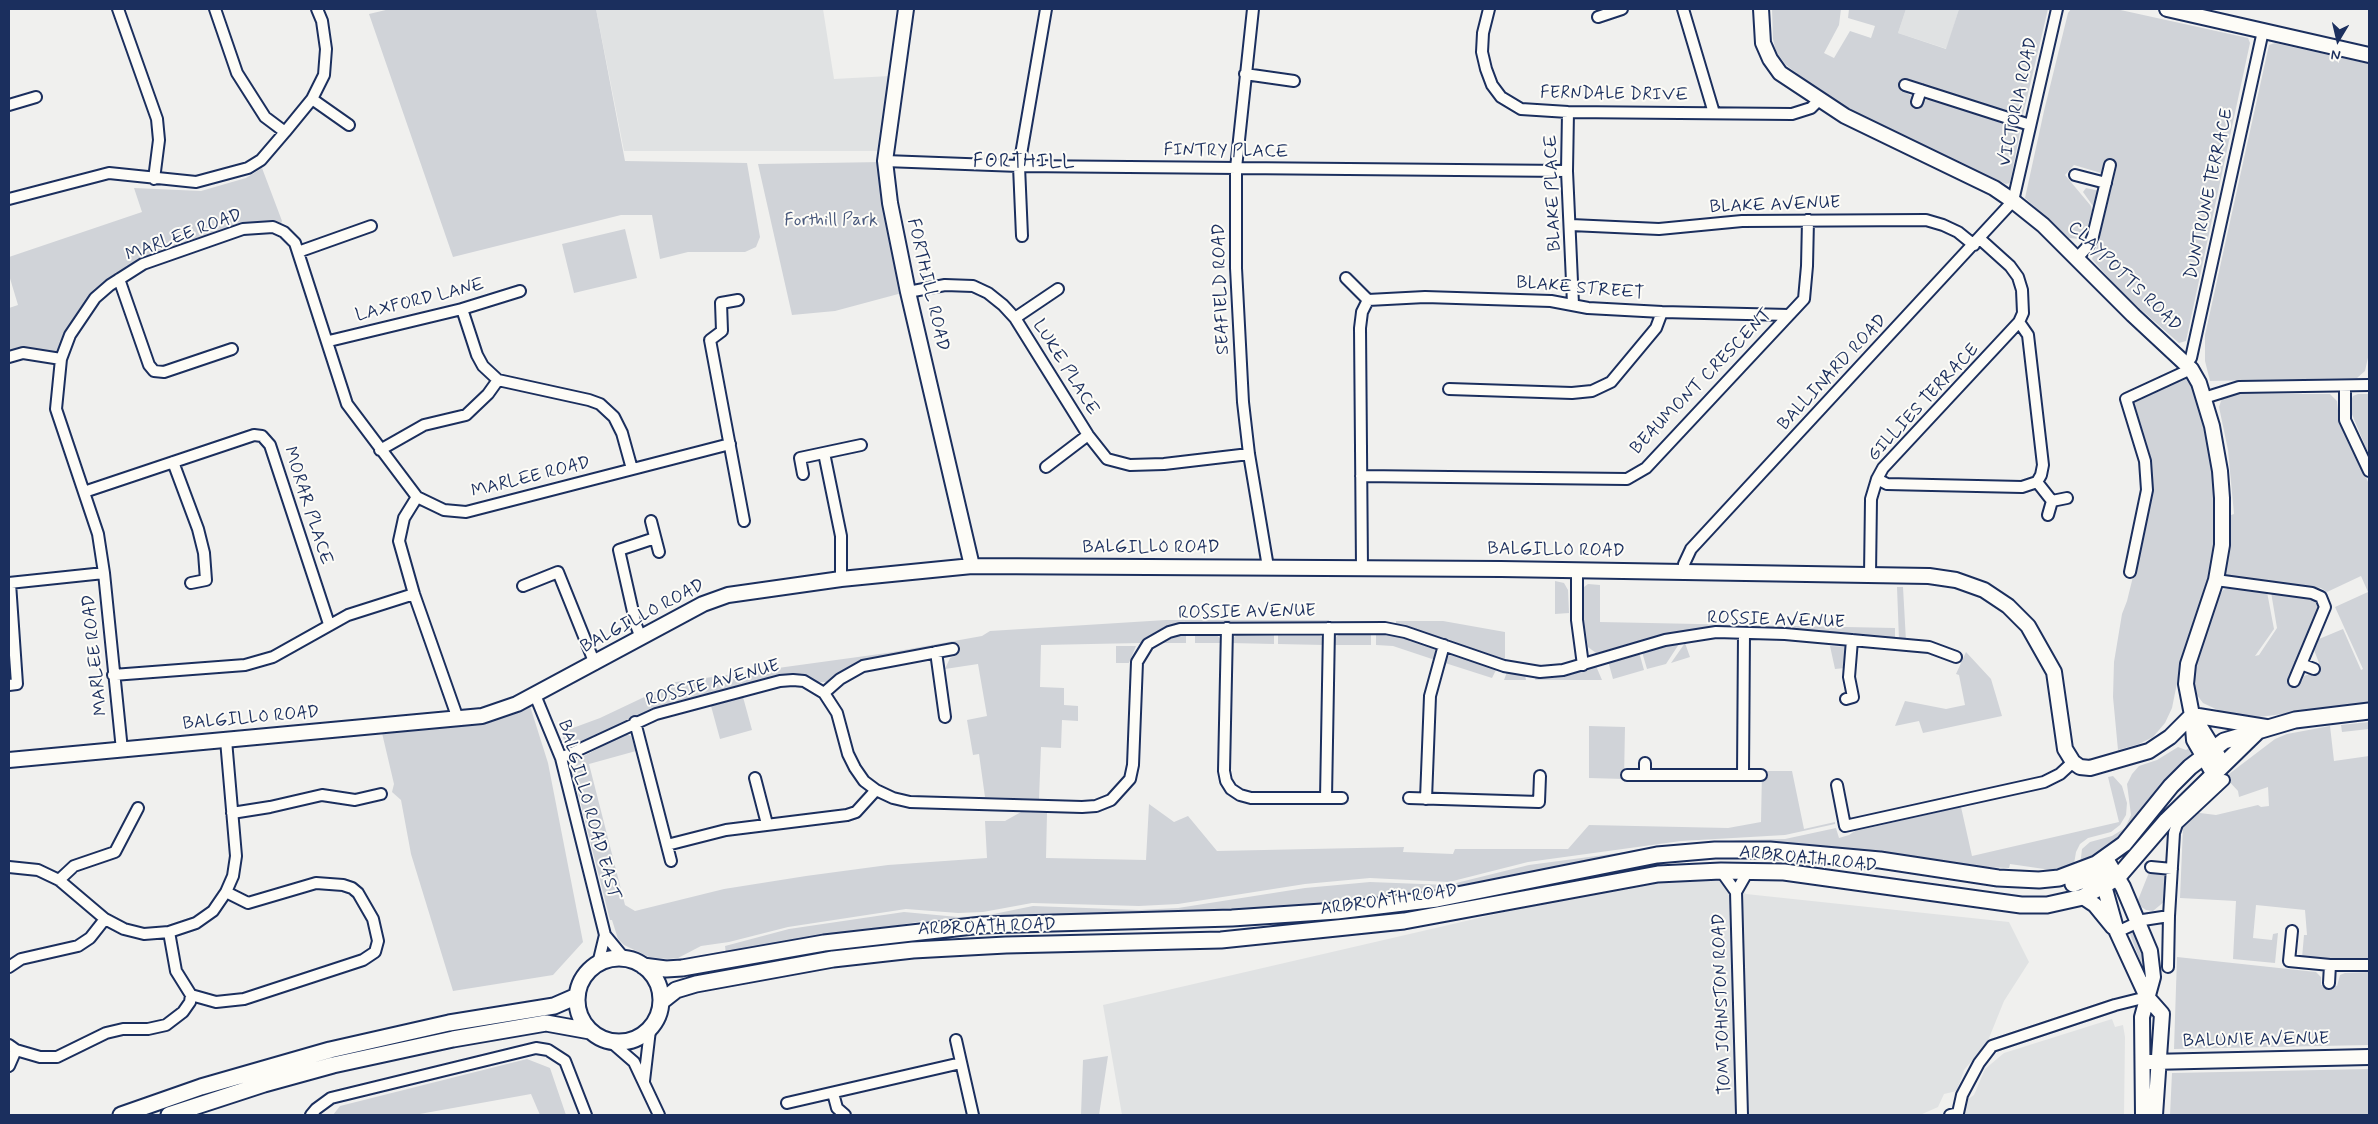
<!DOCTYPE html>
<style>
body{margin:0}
#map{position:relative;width:2378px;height:1124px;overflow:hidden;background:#f0f0ee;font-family:Mynerve,sans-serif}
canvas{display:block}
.frame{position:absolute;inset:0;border:10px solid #1b2f5e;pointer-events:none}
.north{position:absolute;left:2313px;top:15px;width:50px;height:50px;-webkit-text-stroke:4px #fdfcf7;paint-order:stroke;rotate:189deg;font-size:14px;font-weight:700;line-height:20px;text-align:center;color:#1b2f5e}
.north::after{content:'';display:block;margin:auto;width:18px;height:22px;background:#1b2f5e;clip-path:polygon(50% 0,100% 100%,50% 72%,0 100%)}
</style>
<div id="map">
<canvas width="2378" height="1124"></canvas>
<div class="frame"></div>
<div class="north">N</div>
</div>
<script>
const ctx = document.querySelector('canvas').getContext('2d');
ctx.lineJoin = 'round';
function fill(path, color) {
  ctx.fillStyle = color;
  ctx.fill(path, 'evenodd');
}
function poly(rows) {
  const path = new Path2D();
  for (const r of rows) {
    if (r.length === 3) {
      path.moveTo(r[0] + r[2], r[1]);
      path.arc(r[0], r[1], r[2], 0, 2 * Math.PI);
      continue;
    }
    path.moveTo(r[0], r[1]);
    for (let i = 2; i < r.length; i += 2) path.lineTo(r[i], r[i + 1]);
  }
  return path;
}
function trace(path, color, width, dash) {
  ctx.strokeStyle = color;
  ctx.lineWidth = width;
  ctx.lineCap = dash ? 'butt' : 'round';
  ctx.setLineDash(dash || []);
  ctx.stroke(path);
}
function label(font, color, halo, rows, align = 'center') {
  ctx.font = font + ' Mynerve,sans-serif';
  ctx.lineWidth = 4;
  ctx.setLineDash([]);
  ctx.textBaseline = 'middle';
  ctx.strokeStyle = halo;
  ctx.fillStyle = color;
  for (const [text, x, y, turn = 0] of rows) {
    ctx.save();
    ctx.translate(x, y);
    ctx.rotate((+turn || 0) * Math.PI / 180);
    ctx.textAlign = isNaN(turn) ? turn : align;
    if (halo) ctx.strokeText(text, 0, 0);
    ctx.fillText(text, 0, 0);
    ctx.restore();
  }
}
fill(poly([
 [596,9,823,9,834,79,890,76,880,151,624,151],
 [1906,9,1959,9,1947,49,1898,33],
 [1705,877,1731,880,1746,894,2009,922,2029,962,2004,1001,1987,1043,1964,1070,1957,1091,1944,1094,1938,1107,1920,1115,1122,1115,1103,1005,1591,892,1645,883],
 [2112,1019,2115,1027,2123,1025,2125,1037,2124,1115,1944,1115,1974,1095,1985,1069,2004,1053]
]), '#e0e2e3');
fill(poly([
 [390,9,596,9,625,161,747,163,760,237,756,247,745,252,688,252,660,259,652,215,621,215,453,257,369,14],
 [1772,9,1841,9,1839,25,1824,53,1834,58,1850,31,1871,38,1875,26,1848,18,1849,9,1906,9,1898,33,1946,49,1959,9,2048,9,2023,115,2020,117,1904,79,1901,89,1913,97,1912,103,1922,106,1924,101,1930,99,2018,128,2020,132,2010,183,2006,184,1901,136,1852,111,1808,82,1786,65,1776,52,1773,39],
 [2071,9,2116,9,2248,38,2250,43,2186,341,2179,343,2122,293,2092,259,2097,247,2117,166,2104,162,2101,173,2074,165,2065,175,2091,206,2092,211,2086,232,2080,239,2069,238,2025,198,2044,111,2068,13],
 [2275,43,2369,64,2369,353,2365,371,2357,378,2210,381,2205,361,2205,335,2269,45],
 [883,162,902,293,835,311,792,315,758,164],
 [262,168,282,221,279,229,241,231,107,283,59,356,9,354,9,308,18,305,9,275,9,257,142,212,134,188,201,191,246,178],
 [2086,188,2100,191,2095,209,2083,192],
 [625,229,637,278,574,293,562,244],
 [2185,377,2190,379,2203,424,2214,480,2215,544,2210,580,2181,663,2172,708,2165,723,2153,737,2139,744,2118,750,2113,697,2114,662,2122,614,2127,601,2143,536,2151,490,2133,406,2134,399],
 [2237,394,2330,394,2337,401,2339,420,2369,484,2369,703,2259,717,2240,716,2220,711,2203,703,2194,691,2190,675,2196,674,2196,665,2203,639,2220,595,2223,590,2229,588,2267,592,2274,629,2255,656,2259,655,2277,628,2271,592,2313,597,2318,600,2321,607,2290,683,2302,681,2304,676,2309,674,2314,676,2319,663,2314,650,2319,639,2343,629,2361,670,2363,669,2335,607,2368,592,2361,576,2327,592,2321,588,2229,578,2225,574,2231,515,2234,514,2228,450,2219,407,2222,398],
 [2358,394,2369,394,2369,455,2351,412,2351,401,2353,396],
 [1555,581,1564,583,1568,590,1569,613,1555,614],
 [1588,584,1600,585,1600,622,1895,628,1895,639,1727,629,1605,654,1604,651,1596,653,1588,647,1583,614,1584,587],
 [1897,587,1903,587,1906,641,1899,640],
 [1166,620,1329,620,1329,624,1177,625,1157,632,1141,643,1041,645,1040,687,1064,688,1064,705,1078,706,1078,721,1062,720,1061,748,1041,747,1039,799,985,797,979,754,973,755,967,720,987,716,978,664,945,669,950,658,955,656,953,645,861,661,828,682,816,682,795,675,783,675,646,712,578,746,565,745,562,732,600,718,676,682,887,653,982,636,990,631],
 [1396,621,1443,621,1505,632,1505,662,1396,624],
 [1274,632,1274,644,1231,643,1234,637,1239,633],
 [1278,632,1316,632,1325,640,1324,645,1278,644],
 [1343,632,1371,632,1371,645,1333,645,1336,637],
 [1376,632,1408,637,1433,645,1437,655,1435,660,1393,646,1376,645],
 [1178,633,1186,633,1186,643,1157,643],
 [1195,633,1214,633,1222,640,1222,643,1195,643],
 [1681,641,1666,664,1647,669,1642,652],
 [1685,643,1690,657,1671,663],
 [1116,646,1136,646,1129,663,1116,663],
 [1830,646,1847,647,1845,668,1835,669],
 [1639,652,1644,670,1613,679,1608,661],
 [1966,652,1991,679,2002,716,1923,733,1919,721,1895,726,1905,701,1946,709,1965,705,1959,675,1956,674],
 [1456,654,1497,668,1492,678,1442,662,1450,655],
 [1596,666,1602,680,1535,680,1536,676,1568,674],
 [1507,672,1525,675,1526,680,1504,680],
 [743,697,752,730,720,739,711,706],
 [530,706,548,763,583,942,553,975,453,991,411,854,401,800,392,792,394,784,382,733,492,721],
 [2369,722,2369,729,2342,732,2341,725],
 [1589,726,1625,727,1624,779,1589,778],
 [2330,726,2334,761,2369,756,2369,961,2327,961,2302,958,2304,935,2307,935,2305,910,2256,905,2253,938,2272,940,2273,934,2278,933,2275,963,2233,959,2236,901,2180,898,2183,827,2186,819,2196,810,2200,813,2216,815,2258,805,2261,807,2269,806,2268,787,2239,797,2238,791,2225,777,2275,739,2287,734],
 [626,734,631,736,636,751,589,764,625,905,635,911,724,889,806,876,888,865,987,858,985,821,1005,821,1021,812,1047,813,1046,858,1146,860,1149,804,1174,822,1188,816,1217,851,1404,847,1403,852,1453,854,1455,849,1568,849,1589,825,1728,828,1761,822,1762,771,1792,771,1804,829,1835,822,1835,824,1785,835,1681,841,1528,862,1449,882,1370,878,1305,884,1178,904,1139,906,1032,903,983,912,958,913,906,909,788,927,729,942,701,946,678,958,668,959,649,957,624,945,618,939,612,920,610,920,573,773,578,759],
 [2178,747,2186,750,2189,748,2191,753,2189,760,2126,834,2080,866,2082,849,2090,842,2112,836,2125,828,2131,815,2127,784,2132,774,2139,766,2157,760],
 [2113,776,2122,786,2127,803,2126,815,2120,825,2111,832,2088,838,2080,844,2076,852,2074,864,2051,870,2010,864,2009,868,1960,866,1768,844,1337,907,960,922,923,921,726,954,725,946,789,929,904,912,958,917,984,916,1033,906,1139,910,1178,908,1305,888,1370,882,1448,885,1529,865,1656,848,1740,840,1785,839,1836,828,1839,838,1849,835,1855,831,1961,807,1972,856,2119,822,2108,777],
 [2150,870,2166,873,2165,901,2153,911,2146,910,2140,906,2138,900],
 [2131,929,2134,929,2144,953,2145,974,2130,934],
 [2177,957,2316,972,2321,977,2321,985,2337,986,2340,975,2345,973,2369,972,2369,1045,2174,1049],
 [1108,1056,1099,1115,1081,1115,1083,1060],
 [527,1059,550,1068,566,1115,540,1115,531,1094,414,1115,333,1115,340,1106],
 [2369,1069,2369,1115,2170,1115,2172,1073]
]), '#d0d3d8');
const street = poly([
 [118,9,157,119,159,140,154,179],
 [215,9,237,73,265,117,285,132],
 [1253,9,1236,168,1236,268,1243,402,1249,454,1268,567],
 [1489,9,1483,33,1482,52,1486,69,1492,85,1501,97,1521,109,1568,112,1792,114,1811,108,1819,100],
 [1683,9,1714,113],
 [1598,17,1622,9],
 [1245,74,1294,81],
 [1905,85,2030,125],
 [312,99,349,125],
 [1917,102,1921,90],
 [9,105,36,97],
 [1568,112,1567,171,1573,304],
 [885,161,1019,166,1567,171],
 [2075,175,2106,183],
 [9,199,109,173,196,182,248,168,261,160,285,132,312,99,324,75,326,49,322,21,317,9],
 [1571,225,1659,229,1742,221,1926,220,1943,225,1958,232,1974,245],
 [1022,236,1019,166,1046,9],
 [298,252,371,226],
 [2077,258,2089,245,2093,236,2110,165],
 [1346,278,1368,300],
 [119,279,149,365,154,371,164,372,232,349],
 [908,292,945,285,973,286,988,293,1003,305,1015,318,1088,435,1107,459,1130,465,1164,464,1249,454],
 [738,300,721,303,722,331,710,340,744,521],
 [462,309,477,355,483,366,498,380,589,400,600,404,614,417,622,433,632,469],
 [1015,318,1058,289],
 [329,341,462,309,520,291],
 [9,357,23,353,61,359],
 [2186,363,2191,358,2263,31],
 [2345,386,2345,420,2369,471],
 [1449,389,1572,393,1592,391,1611,382,1656,328,1662,312],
 [2204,398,2239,387,2369,385],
 [380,450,424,425,466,415,488,394,498,380],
 [824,453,841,536,841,579],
 [173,462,198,529,204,553,206,580,191,583],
 [1046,467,1088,435],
 [803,474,800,458,861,445],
 [1361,476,1627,479,1646,468,1804,299,1807,266,1808,220],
 [1877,479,1887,484,2022,487,2037,482,2041,475,2043,465,2028,335,2019,322,2023,313,2022,290,2018,277,2010,266,1980,239],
 [2037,482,2052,501],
 [84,492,254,435,262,436,270,445,329,624],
 [417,497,404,518,399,541,414,594,458,719],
 [2048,515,2052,501,2067,498],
 [651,521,659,552],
 [1362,568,1360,328,1362,312,1368,300,1425,297,1551,301,1588,308,1662,312,1789,315],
 [1577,570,1577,620,1583,665],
 [1684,572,1684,564,1691,549,2013,201,2057,9],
 [2130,572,2147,490,2145,461,2126,399,2191,369],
 [1870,575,1871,499,1877,479,1883,468,2019,322],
 [2216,580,2312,593,2321,597,2325,607,2294,681],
 [9,583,104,573],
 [523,586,558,572,595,664],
 [1227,628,1224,771,1226,781,1231,789,1240,795,1251,798,1342,798],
 [641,638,636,625,619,550,655,538],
 [936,652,945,717],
 [2301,664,2314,669],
 [113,675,245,665,273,657,348,615,414,594],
 [9,685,17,684,10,583],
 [824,693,840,679,863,666,953,649],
 [535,695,561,758,605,935,624,958],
 [1846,699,1853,697,1849,677,1852,640],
 [635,722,671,861],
 [122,750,104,573,98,534,56,409,61,359,70,335,95,298,110,285,143,264,243,229,273,227,284,232,295,243,347,404,417,497,444,510,466,512,730,444],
 [561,758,656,714,780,681,793,680,804,681,824,693,837,713,848,754,855,768,864,781,876,790,893,798,910,802,1082,807,1096,806,1111,800,1130,779,1133,765,1137,662,1148,644,1169,632,1180,629,1385,628,1405,632,1504,666,1540,672,1563,670,1665,640,1716,632,1785,634,1929,647,1956,657],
 [1627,775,1761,775],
 [1645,775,1645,763],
 [1743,775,1744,633],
 [755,778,767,824],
 [1837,785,1845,826,2044,782,2060,774,2073,762],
 [1326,798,1329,628],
 [1409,798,1539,802,1540,776],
 [1426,799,1430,696,1444,645],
 [232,813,270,807,322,795,355,800,381,794],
 [667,845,726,830,847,815,856,812,876,790],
 [9,867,38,870,59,880,105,919,124,929,144,934,169,932,196,923,213,911,226,892,233,876,236,856,226,740],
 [2151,867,2172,869],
 [1721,871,1736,892],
 [59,880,74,866,115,852,138,808],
 [2292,931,2289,961,2330,965,2369,965],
 [169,932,176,971,191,995,216,1002,244,999,363,960,375,952,378,941,373,919,358,893,352,888,343,885,316,883,248,903,226,892],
 [2117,932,2143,920,2169,916,2174,833,2177,824,2224,780],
 [598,964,605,935],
 [9,967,21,959,78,946,90,938,105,919],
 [2168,967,2169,916],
 [2329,983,2330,965],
 [956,1040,973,1115],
 [611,1042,634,1062,659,1115],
 [9,1045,16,1050,40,1057,57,1057,106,1033,123,1029,148,1029,166,1025,183,1012,190,1002,191,995],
 [9,1066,16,1050],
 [644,1081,650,1030],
 [833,1093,837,1108,845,1115],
 [787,1103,961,1063],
 [311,1115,316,1109,331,1098,536,1048,548,1050,565,1061,586,1115],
 [1742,1115,1736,892,1748,871],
 [1950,1115,1958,1113,1962,1095,1979,1063,1992,1046,2115,1005,2147,997]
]);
const secondary = poly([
 [906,9,885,161,890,203,908,292,972,566],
 [1761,9,1763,43,1770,59,1780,73,1845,116,1994,188,2013,201,2043,225,2133,315,2191,369,2199,383,2212,426,2220,471,2222,498,2222,545,2216,580,2188,664,2186,684,2192,715,2194,740,2213,773],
 [2167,9,2369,55],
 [2192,715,2266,727],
 [2194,717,2223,764],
 [9,760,482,716,517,704,703,604,728,595,841,579,972,566,1501,569,1929,576,1956,580,1984,590,2008,606,2028,626,2054,672,2065,749,2073,762,2080,767,2090,768,2149,751,2170,737,2192,715],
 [2106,859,2123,887,2150,951,2153,977,2142,1017,2143,1115],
 [2101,875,2117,932,2147,997,2162,1014,2155,1115],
 [2083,897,2095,905,2113,927],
 [2150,1062,2369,1057]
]);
const primary = poly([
 [2073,884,2101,874,2117,878],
 [619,1000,42],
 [643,966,666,969,682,968,824,943,982,925,1232,918,1337,911,1437,899,1657,855,1715,850,1770,850,1880,860,1998,878,2039,880,2059,878,2096,864,2124,844,2171,786,2190,767,2224,741,2295,720,2369,711],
 [662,1001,676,990,696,984,833,959,913,950,1006,945,1221,940,1404,921,1658,874,1721,871,1784,872,2021,905,2047,905,2083,897,2117,878,2167,820,2258,731],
 [121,1115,201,1087,330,1050,449,1023,554,1006,577,996],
 [169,1115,264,1084,333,1065,453,1039,546,1023,590,1031]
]);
trace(street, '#1b2f5e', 14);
trace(secondary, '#1b2f5e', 18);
trace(primary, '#1b2f5e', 19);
trace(street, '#fdfcf7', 10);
trace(secondary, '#fdfcf7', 14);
trace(primary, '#fdfcf7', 15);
label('18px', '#1b2f5e', '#fdfcf7', [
 ["FERNDALE DRIVE",1614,95,1],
 ["VICTORIA ROAD",2019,102,-78],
 ["FINTRY PLACE",1226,152,1],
 ["BLAKE PLACE",1554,193,-92],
 ["DUNTRUNE TERRACE",2210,194,-78],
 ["BLAKE AVENUE",1775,206,-2],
 ["MARLEE ROAD",184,236,-20],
 ["CLAYPOTTS ROAD",2124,277,44],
 ["FORTHILL ROAD",927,285,77],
 ["SEAFIELD ROAD",1222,289,-92],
 ["BLAKE STREET",1580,289,5],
 ["LAXFORD LANE",420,301,-14],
 ["LUKE PLACE",1065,368,58],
 ["BALLINARD ROAD",1833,373,-47],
 ["BEAUMONT CRESCENT",1702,382,-46],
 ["GILLIES TERRACE",1924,403,-47],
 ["MARLEE ROAD",531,478,-14],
 ["MORAR PLACE",307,506,72],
 ["BALGILLO ROAD",1151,548],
 ["BALGILLO ROAD",1556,551,1],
 ["ROSSIE AVENUE",1247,613,-1],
 ["BALGILLO ROAD",643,617,-28],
 ["ROSSIE AVENUE",1776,621,2],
 ["MARLEE ROAD",96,655,-96],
 ["ROSSIE AVENUE",713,684,-15],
 ["BALGILLO ROAD",251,719,-5],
 ["BALGILLO ROAD EAST",588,810,74],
 ["ARBROATH ROAD",1808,860,6],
 ["ARBROATH ROAD",1389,901,-8],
 ["ARBROATH ROAD",987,928,-2],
 ["TOM JOHNSTON ROAD",1723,1004,-92],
 ["BALUNIE AVENUE",2256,1041,-1]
]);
label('18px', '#48587c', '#fdfcf7', [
 ["Forthill Park",831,221]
]);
ctx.letterSpacing = '1px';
label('20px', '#1b2f5e', '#fdfcf7', [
 ["FORTHILL",1024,163]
]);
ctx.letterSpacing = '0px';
</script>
